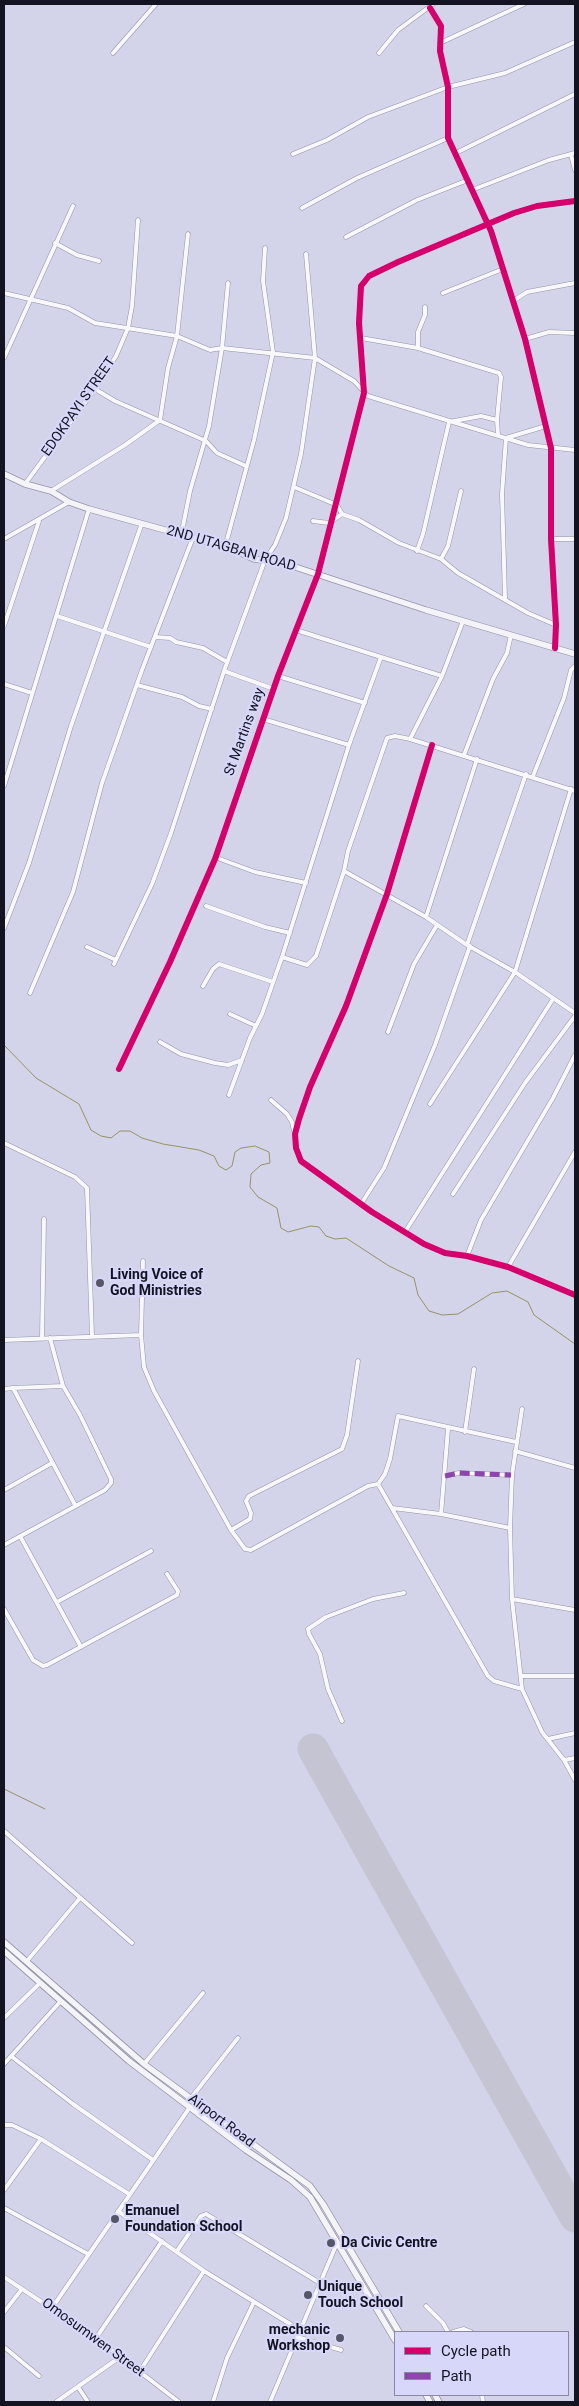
<!DOCTYPE html>
<style>
body{margin:0}
#map{position:relative;width:579px;height:2406px;overflow:hidden;background:#d3d3e9;font-family:Roboto,sans-serif}
canvas{display:block}
.frame{position:absolute;inset:0;border:5px solid #141322;pointer-events:none}
.legend{position:absolute;left:394px;top:2331px;width:175px;height:65px;box-sizing:border-box;background:#d7d7f9;border:1px solid #8989a3;margin:0;padding:6px 9px;list-style:none;font-size:15px;color:#141322}
.legend li{display:flex;align-items:center;gap:10px;height:25px}
.legend b{width:25px;border:1px solid #8989a3}
</style>
<div id="map">
<canvas width="579" height="2406"></canvas>
<div class="frame"></div>
<ul class="legend">
<li><b style="height:6px;background:#d6006c"></b>Cycle path</li>
<li><b style="height:6px;background:#8e44ad"></b>Path</li>
</ul>
</div>
<script>
const ctx = document.querySelector('canvas').getContext('2d');
ctx.lineJoin = 'round';
function poly(rows) {
  const path = new Path2D();
  for (const r of rows) {
    path.moveTo(r[0], r[1]);
    for (let i = 2; i < r.length; i += 2) path.lineTo(r[i], r[i + 1]);
  }
  return path;
}
function trace(path, color, width, dash) {
  ctx.strokeStyle = color;
  ctx.lineWidth = width;
  ctx.lineCap = dash ? 'butt' : 'round';
  ctx.setLineDash(dash || []);
  ctx.stroke(path);
}
function label(font, color, halo, rows, align = 'center') {
  ctx.font = font + ' Roboto,sans-serif';
  ctx.lineWidth = 4.5;
  ctx.setLineDash([]);
  ctx.textBaseline = 'middle';
  ctx.strokeStyle = halo;
  ctx.fillStyle = color;
  for (const [text, x, y, turn = 0] of rows) {
    ctx.save();
    ctx.translate(x, y);
    ctx.rotate((+turn || 0) * Math.PI / 180);
    ctx.textAlign = isNaN(turn) ? turn : align;
    if (halo) ctx.strokeText(text, 0, 0);
    ctx.fillText(text, 0, 0);
    ctx.restore();
  }
}
trace(poly([
 [4,1045,36,1078,79,1104,91,1130,101,1136,111,1138,120,1131,130,1131,142,1138,163,1144,199,1150,214,1156,219,1166,226,1170,232,1166,235,1152,241,1148,255,1146,269,1152,270,1163,261,1165,251,1174,250,1187,258,1197,277,1208,281,1228,288,1232,311,1226,319,1227,326,1236,335,1239,346,1238,389,1266,414,1278,418,1295,429,1311,442,1315,458,1314,492,1293,507,1291,528,1302,534,1315,575,1344],
 [4,1789,45,1809]
]), '#969363', 1);
trace(poly([
 [313,1749,575,2217]
]), '#c4c4d2', 31);
const street = poly([
 [430,8,441,26,440,51,448,87,448,138,491,231,525,339,551,448,551,539,556,625,555,648],
 [440,43,524,4],
 [113,53,156,4],
 [379,53,398,30,433,4],
 [456,153,575,94],
 [293,154,327,140,368,117,448,87,505,73,575,42],
 [571,155,575,170],
 [472,190,549,160,575,153],
 [302,208,357,178,448,138],
 [346,237,417,200,468,180],
 [55,243,77,255,99,261],
 [4,293,68,308,95,323,177,336,210,350,222,348,315,358,354,381,368,396,528,445,575,450],
 [443,293,503,269],
 [513,301,527,292,575,283],
 [361,338,418,348,499,373,501,377,497,420,498,435],
 [525,339,549,332,575,333],
 [418,348,418,332,425,315,425,307],
 [4,358,73,206],
 [95,389,115,401,206,441,217,453,246,466],
 [25,484,95,389,116,356,128,328,132,306,138,220],
 [294,487,337,505,342,514,359,520,399,543,441,559,458,573,528,613,556,625],
 [51,491,125,445,160,420,168,368,177,336,188,234],
 [313,521,329,523,342,514],
 [181,536,190,491,209,426,222,348,228,283],
 [4,539,69,502],
 [551,539,575,539],
 [225,547,254,440,273,352,263,281,265,248],
 [417,551,423,534,449,422,481,416,497,420],
 [441,559,448,546,461,491],
 [505,598,502,494,506,438,546,426],
 [57,616,151,647],
 [4,626,39,521],
 [296,630,381,657],
 [155,637,170,638,176,642,203,648,227,662],
 [224,671,274,689],
 [278,676,365,703],
 [4,684,32,693],
 [137,685,182,697,199,706,212,709],
 [263,719,349,745],
 [410,739,442,676,463,621],
 [432,745,387,894,346,1006,310,1087,299,1119,295,1134,296,1148,301,1161,372,1212,424,1244,445,1253,467,1256,508,1267,575,1295],
 [464,755,493,679,507,653,511,635],
 [533,776,564,698,571,670,575,666],
 [4,786,89,509],
 [220,859,255,872,306,883],
 [344,871,426,917,467,945,515,972,575,1013],
 [206,906,265,927,290,933],
 [426,917,477,759],
 [4,928,29,863,71,726,142,523],
 [467,945,526,774],
 [87,947,116,960],
 [282,957,307,965,316,956,344,871,348,851,387,738,395,736,410,739,575,791],
 [114,964,152,884,171,833,224,671,265,560,275,545,286,518,301,454,315,358,306,254],
 [203,986,213,969,219,964,273,982],
 [30,993,73,892,102,783,142,670,192,540],
 [230,1014,256,1026],
 [388,1032,414,964,437,925],
 [160,1042,181,1054,215,1063,228,1065,242,1060],
 [119,1069,170,962,215,859,278,676,318,574,364,393,359,323,361,286,369,276,398,262,514,213,537,206,575,201],
 [229,1095,250,1038,262,1014,282,957,349,745,381,657,442,676],
 [271,1100,287,1114,292,1122,294,1131],
 [430,1104,515,972,571,789],
 [4,1143,75,1177,87,1188,92,1336],
 [453,1194,525,1083,575,1016],
 [361,1204,384,1168,435,1045,470,946],
 [405,1232,553,999],
 [467,1256,481,1220,553,1098,575,1055],
 [143,1261,141,1335,144,1367,154,1391,231,1530,245,1549,251,1550,368,1486,378,1484],
 [508,1267,575,1152],
 [42,1338,44,1219],
 [4,1340,141,1335],
 [13,1388,63,1386],
 [4,1389,13,1388,75,1505],
 [522,1409,512,1475,510,1528,512,1599,522,1689,542,1732,564,1760,575,1780],
 [465,1432,474,1369],
 [515,1451,575,1468],
 [445,1476,459,1473,511,1475],
 [378,1484,488,1676,494,1681,522,1689],
 [378,1484,385,1474,390,1459,398,1416,516,1442],
 [4,1490,52,1463],
 [392,1508,441,1514,510,1528],
 [441,1514,448,1429],
 [231,1530,250,1519,251,1513,246,1501,249,1496,342,1449,347,1435,358,1361],
 [20,1536,81,1647],
 [4,1545,105,1490,111,1483,111,1479,80,1415,63,1386,50,1338],
 [512,1599,575,1610],
 [57,1602,151,1551],
 [4,1609,33,1660,43,1666,47,1665,177,1595,178,1591,167,1574],
 [521,1676,575,1676],
 [342,1721,328,1689,320,1654,309,1634,308,1629,326,1617,347,1609,373,1599,404,1593],
 [548,1739,575,1733],
 [564,1760,575,1758],
 [4,1831,132,1943],
 [27,1961,80,1898],
 [4,2018,40,1983],
 [11,2056,73,2104,153,2160],
 [4,2064,60,2002],
 [144,2064,203,1993],
 [191,2098,238,2038],
 [4,2125,12,2125,41,2139,129,2194],
 [4,2190,41,2139],
 [4,2208,88,2254],
 [118,2211,204,2271,300,2330],
 [177,2251,201,2216,206,2214,320,2283],
 [4,2277,96,2338,179,2402],
 [426,2306,443,2323,448,2332],
 [52,2308,190,2107],
 [4,2312,22,2289],
 [453,2332,464,2329,471,2332],
 [297,2337,341,2350],
 [96,2338,162,2241],
 [4,2347,39,2376],
 [140,2371,204,2271],
 [78,2387,88,2402],
 [482,2395,483,2402],
 [56,2402,120,2357],
 [213,2402,227,2358,254,2302],
 [270,2402,337,2243]
]);
const secondary = poly([
 [4,474,25,484,51,491,69,502,89,509,230,548,254,559,283,563,426,610,575,654],
 [4,1942,144,2064,310,2186,323,2204,399,2332],
 [4,1951,129,2061,246,2150,291,2180,310,2197,395,2340],
 [426,2395,430,2402],
 [435,2395,439,2402]
]);
trace(street, '#9494a5', 5);
trace(secondary, '#9494a5', 7);
trace(street, '#f8f8fc', 4);
trace(secondary, '#f3f3f8', 5.5);
trace(poly([
 [445,1476,459,1473,511,1475]
]), '#8e44ad', 5, [10, 5]);
trace(poly([
 [430,8,441,26,440,51,448,87,448,138,491,231,525,339,551,448,551,539,556,625,555,648],
 [432,745,387,894,346,1006,310,1087,299,1119,295,1134,296,1148,301,1161,372,1212,424,1244,445,1253,467,1256,508,1267,575,1295],
 [119,1069,170,962,215,859,278,676,318,574,364,393,359,323,361,286,369,276,398,262,514,213,537,206,575,201]
]), '#d6006c', 6);
for (const [x, y, r, color] of [
 [100,1283,5,"#575668"],
 [115,2219,5,"#575668"],
 [331,2243,5,"#575668"],
 [308,2295,5,"#575668"],
 [340,2338,5,"#575668"]
]) {
  const dot = new Path2D();
  dot.arc(x, y, r, 0, 2 * Math.PI);
  ctx.fillStyle = color;
  ctx.fill(dot);
  trace(dot, '#d7d7f9', 2);
}
label('14px', '#141322', '#d7d7f9', [
 ["EDOKPAYI STREET",79,407,-55],
 ["2ND UTAGBAN ROAD",231,549,16],
 ["St Martins way",245,732,-70],
 ["Airport Road",221,2121,37],
 ["Omosumwen Street",93,2338,36]
]);
label('bold 14px', '#141322', '#d7d7f9', [
 ["Living Voice of",110,1275],
 ["God Ministries",110,1291],
 ["Emanuel",125,2211],
 ["Foundation School",125,2227],
 ["Da Civic Centre",341,2243],
 ["Unique",318,2287],
 ["Touch School",318,2303],
 ["mechanic",330,2330,"right"],
 ["Workshop",330,2346,"right"]
], 'left');
</script>
